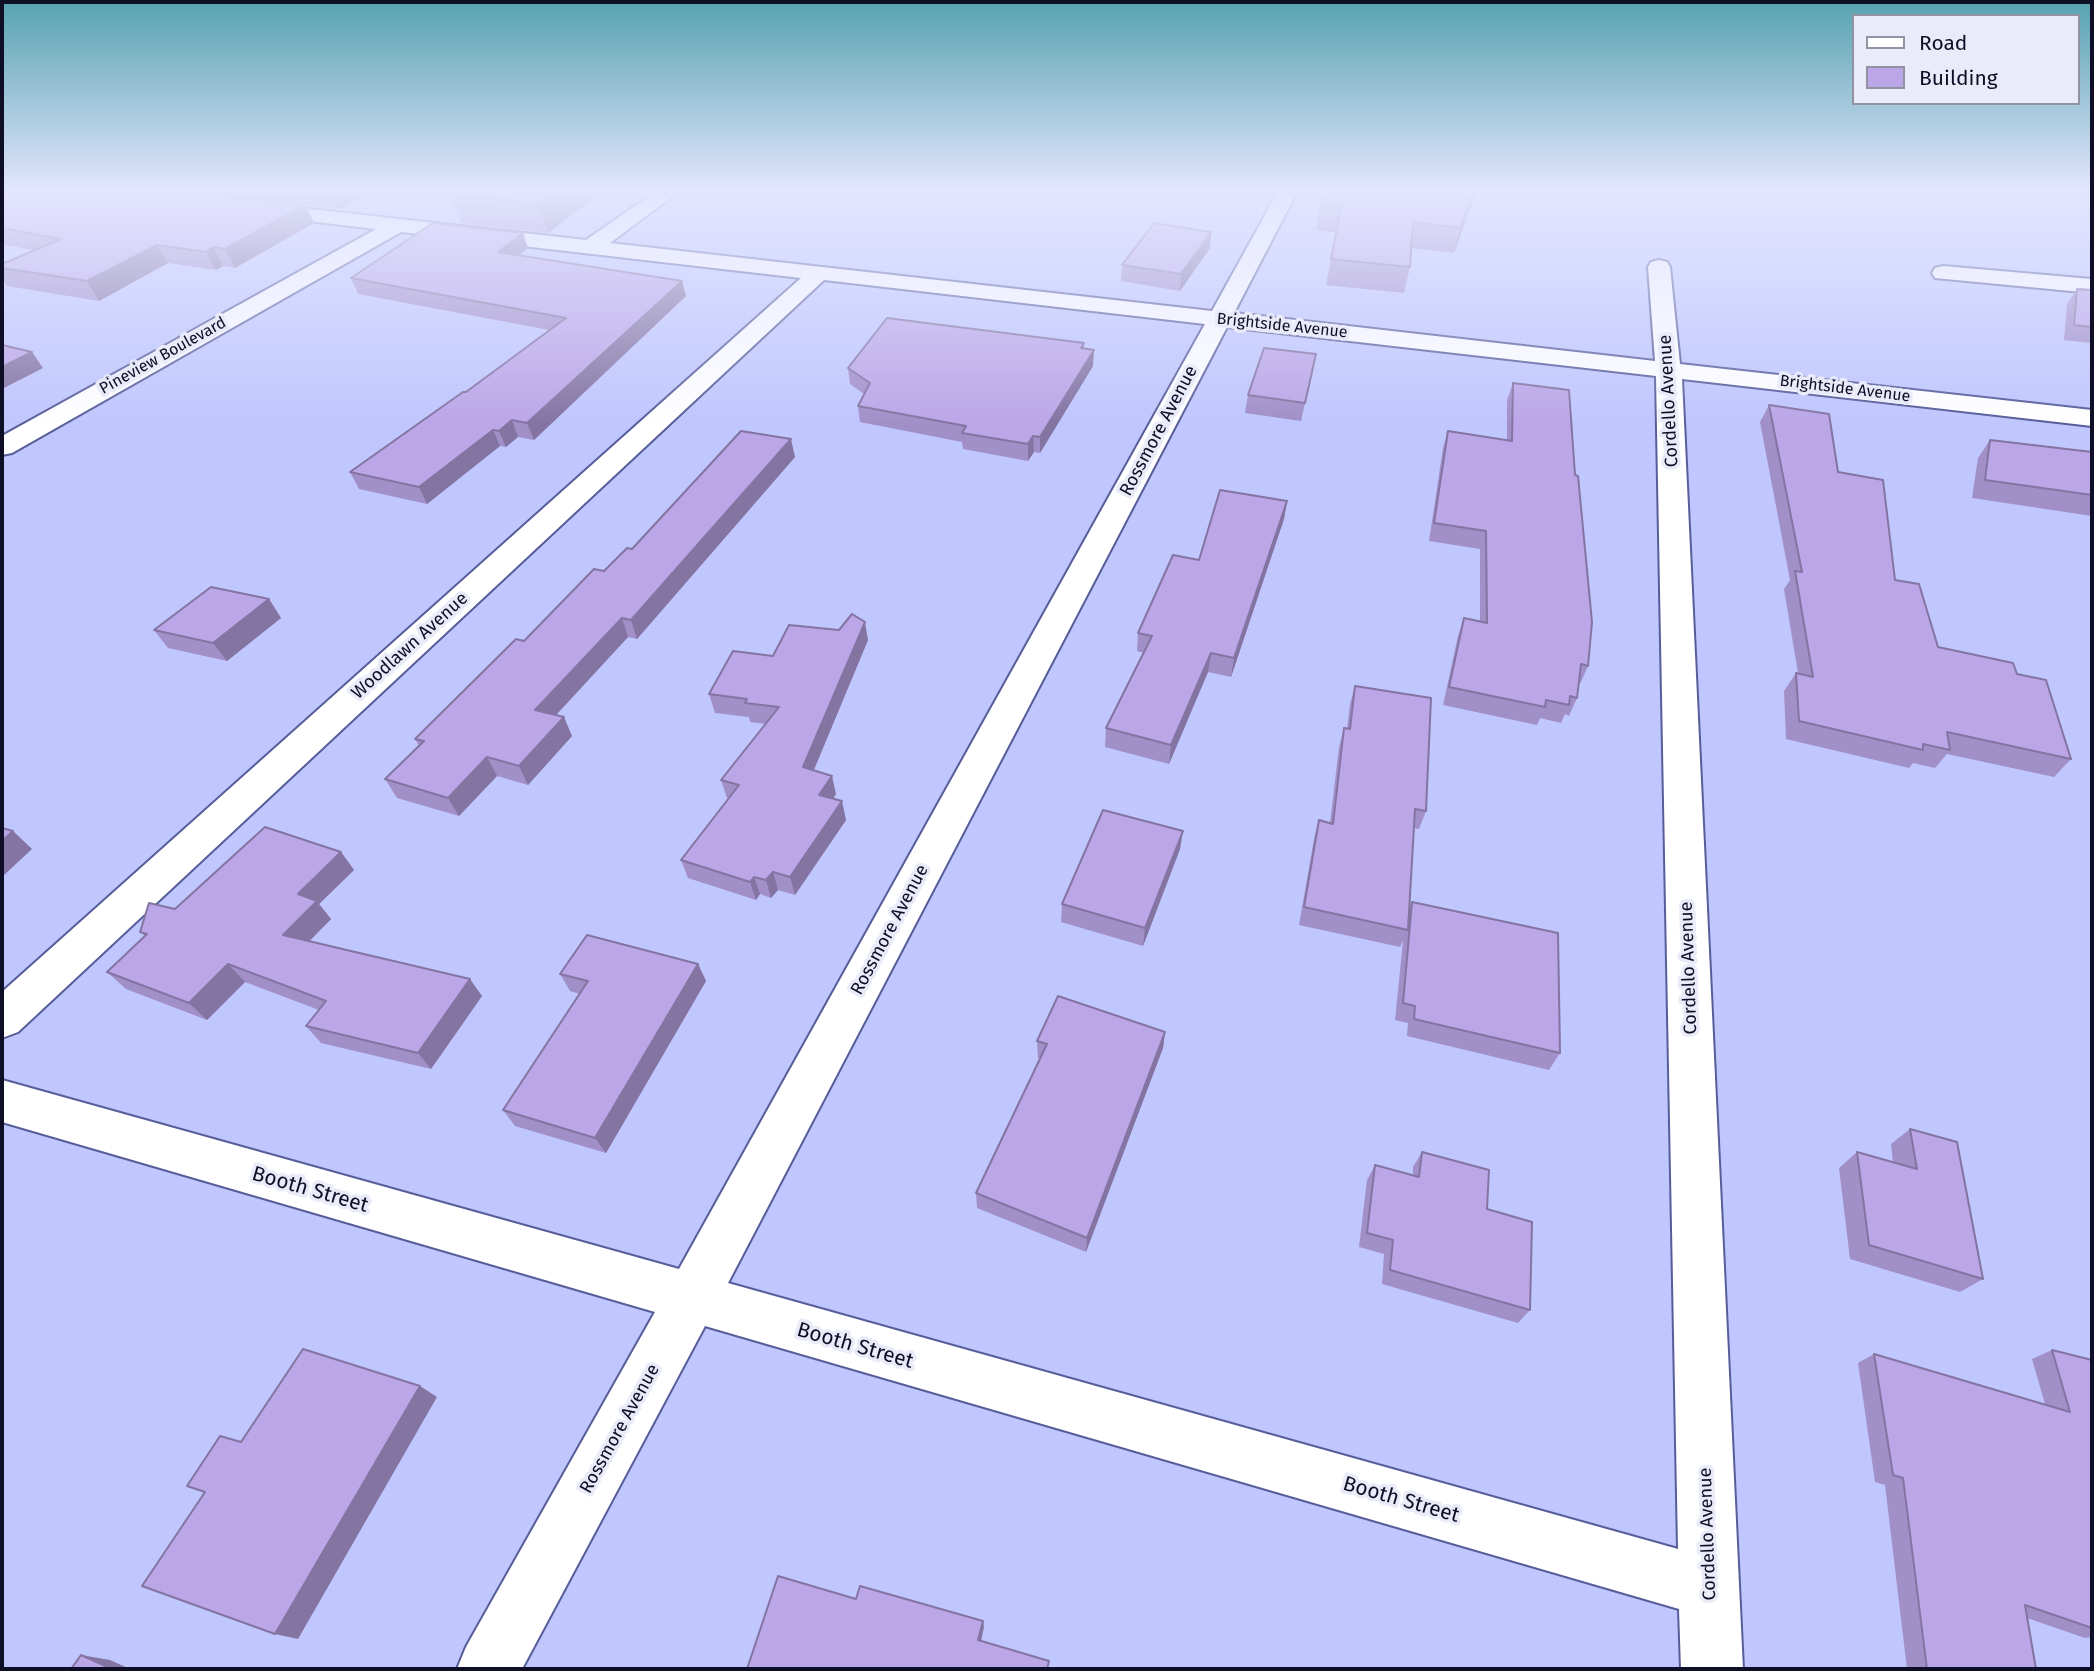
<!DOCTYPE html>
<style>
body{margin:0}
#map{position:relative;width:2094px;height:1671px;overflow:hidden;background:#c0c7fe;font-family:"Fira Sans",sans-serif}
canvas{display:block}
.frame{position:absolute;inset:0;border:4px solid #0e0f27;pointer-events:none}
.legend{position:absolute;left:1852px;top:14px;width:228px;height:91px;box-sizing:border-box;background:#e9ebf9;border:2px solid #9193a5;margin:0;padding:9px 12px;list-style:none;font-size:21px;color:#0e0f27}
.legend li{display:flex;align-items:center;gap:14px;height:35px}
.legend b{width:35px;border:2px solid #9193a5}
</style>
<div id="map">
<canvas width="2094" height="1671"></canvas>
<div class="frame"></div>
<ul class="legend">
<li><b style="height:9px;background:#fff"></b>Road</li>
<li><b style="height:19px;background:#bba6e8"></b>Building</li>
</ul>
</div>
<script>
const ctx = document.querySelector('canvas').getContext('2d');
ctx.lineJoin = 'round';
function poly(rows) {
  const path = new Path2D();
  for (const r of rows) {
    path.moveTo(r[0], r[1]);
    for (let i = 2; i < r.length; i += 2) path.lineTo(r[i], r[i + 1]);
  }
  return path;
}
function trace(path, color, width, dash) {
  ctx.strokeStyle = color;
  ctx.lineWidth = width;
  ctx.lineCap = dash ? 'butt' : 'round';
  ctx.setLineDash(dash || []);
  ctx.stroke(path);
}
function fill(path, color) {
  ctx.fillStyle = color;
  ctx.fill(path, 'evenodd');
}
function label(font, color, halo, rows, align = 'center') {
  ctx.font = font + ' "Fira Sans",sans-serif';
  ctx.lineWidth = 7;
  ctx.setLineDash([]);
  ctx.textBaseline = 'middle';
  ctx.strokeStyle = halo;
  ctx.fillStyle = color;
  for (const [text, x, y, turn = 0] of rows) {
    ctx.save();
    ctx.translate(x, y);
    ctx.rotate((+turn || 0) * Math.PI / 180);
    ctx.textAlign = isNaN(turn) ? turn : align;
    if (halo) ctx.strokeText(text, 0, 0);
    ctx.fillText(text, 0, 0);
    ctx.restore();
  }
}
const street = poly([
 [658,190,681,190,610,243,1212,311,1279,190,1298,190,1234,313,1655,361,1648,267,1651,262,1659,260,1667,262,1670,267,1680,364,2092,410,2092,426,1682,379,1743,1669,1681,1669,1679,1609,705,1326,522,1669,457,1669,466,1647,655,1312,2,1122,2,1080,679,1269,1205,324,824,280,18,1032,2,1038,2,992,801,278,401,232,12,453,2,455,2,436,376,229,257,215,250,213,247,209,250,205,257,203,586,240,658,190],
 [1227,327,1656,376,1678,1549,728,1283,1227,327],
 [1943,266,2092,279,2092,293,1935,278,1932,273,1935,268,1943,266]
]);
trace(street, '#575d99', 4);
fill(street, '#fff');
fill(poly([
 [2,190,305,205,314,223,235,268,223,266,216,270,168,263,99,301,7,286,2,278,2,264,33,250,2,244],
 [178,190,373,190,340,209],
 [1477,190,1454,253,1411,248,1410,267,1404,293,1326,285,1336,233,1316,230,1320,205],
 [450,194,593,199,548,233,461,223],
 [1211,232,1210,248,1180,291,1121,281,1122,265],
 [528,248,519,255,682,281,686,296,534,440,518,437,506,447,500,446,427,504,359,489,350,472,466,392,549,330,358,294,351,278],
 [2077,289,2092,290,2092,343,2064,340,2067,304],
 [1084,343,1084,349,1093,366,1040,453,1034,452,1028,461,963,449,962,442,860,422,858,406,864,394,850,384,848,368],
 [1316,354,1301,421,1245,413,1248,395],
 [1513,383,1588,666,1580,684,1579,683,1577,698,1569,716,1565,714,1561,723,1540,718,1537,725,1443,705,1458,636,1464,618,1480,622,1480,549,1429,541,1443,448,1448,431,1507,440,1507,400],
 [1769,405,1838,472,1895,580,1938,647,2017,674,2071,759,2054,777,1947,754,1935,768,1913,763,1909,768,1786,739,1784,691,1796,673,1798,673,1784,589,1790,580,1760,422],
 [1990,440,2092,452,2092,516,1972,498,1978,458],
 [795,457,637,639,628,637,556,715,572,736,528,785,497,776,459,816,397,798,385,779,419,746,415,739,604,571,632,549],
 [1287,501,1284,519,1231,677,1208,672,1169,764,1105,747,1106,728,1144,653,1137,651,1138,633,1199,560],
 [269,599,281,618,227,661,168,648,154,630],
 [868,640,814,770,836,794,833,799,846,820,795,895,778,890,771,898,760,894,756,900,688,878,681,860,729,799,727,798,721,780,766,724,750,722,749,717,715,713,709,694,773,656],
 [1355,686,1426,811,1419,829,1414,828,1409,911,1412,902,1560,1053,1549,1070,1407,1036,1408,1023,1395,1020,1403,941,1400,947,1299,925,1314,839,1319,820,1330,823,1339,747,1344,728,1347,729,1350,704],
 [1180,849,1143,946,1061,922,1062,904],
 [341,852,354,870,319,904,331,919,310,941,482,996,431,1069,321,1043,306,1026,319,1010,245,982,207,1020,126,989,107,972,145,936,140,932,175,909],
 [698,964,706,981,606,1153,515,1126,503,1110,580,994,570,991,560,974],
 [1165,1032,1163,1048,1086,1252,977,1208,976,1193,1040,1059,1038,1058,1037,1041],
 [1910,1129,1983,1279,1960,1292,1850,1259,1839,1168,1857,1152,1893,1162,1891,1144],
 [1422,1152,1487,1209,1530,1310,1518,1323,1382,1284,1384,1254,1359,1247,1367,1180,1375,1165,1413,1175,1413,1167],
 [2052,1350,2092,1360,2092,1637,2085,1638,2027,1618,2036,1669,1907,1669,1885,1485,1875,1482,1858,1363,1874,1354,2045,1404,2032,1359]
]), '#a18fc8');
fill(poly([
 [333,190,373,190,340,209,332,191],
 [559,190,591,190,593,199,548,233,539,204],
 [1475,190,1477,190,1454,253,1460,228],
 [305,205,314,223,235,268,225,249],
 [1211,232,1210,248,1180,291,1181,274],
 [523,233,528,248,503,267,498,252],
 [157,245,168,263,99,301,87,281],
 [213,247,223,266,216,270,206,252],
 [682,281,686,296,534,440,527,423],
 [1094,350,1093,366,1040,453,1040,437],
 [32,352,43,368,2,389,2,367],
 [512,420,518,437,506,447,499,431],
 [493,430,500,446,427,504,419,487],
 [1033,436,1034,452,1028,461,1028,444],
 [791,439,795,457,637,639,631,620],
 [1287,501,1284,519,1231,677,1234,658],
 [269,599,281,618,227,661,213,643],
 [622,618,628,637,544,728,535,710],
 [865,622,868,640,807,786,803,767],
 [1211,653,1208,672,1169,764,1171,745],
 [564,717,572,736,528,785,519,766],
 [487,757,497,776,459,816,448,798],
 [832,776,836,794,823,813,819,795],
 [842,801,846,820,795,895,790,877],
 [13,831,32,849,2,877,2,841],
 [1183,831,1180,849,1143,946,1145,928],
 [341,852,354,870,319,904,331,919,298,952,283,935,298,894],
 [773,872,778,890,771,898,766,880],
 [754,877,760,894,756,900,750,882],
 [228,964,245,982,207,1020,189,1003],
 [698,964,706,981,606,1153,595,1138],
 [470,979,482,996,431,1069,418,1053],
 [1165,1032,1163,1048,1086,1252,1087,1238],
 [420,1386,437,1397,298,1639,275,1634],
 [983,1621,984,1627,980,1646,978,1640],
 [81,1655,110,1660,130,1669,112,1669]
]), '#8374a2');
const building = poly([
 [2,190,172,190,305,205,225,249,213,247,206,252,157,245,87,281,2,268,2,264,61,239,2,228,2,190],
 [456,190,559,190,539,204,450,194,456,190],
 [1330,190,1475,190,1460,228,1413,222,1410,267,1331,259,1341,208,1320,205,1330,190],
 [433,223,523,233,498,252,682,281,527,423,512,420,499,431,493,430,419,487,350,472,463,392,466,392,566,318,351,278,433,223],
 [1154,223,1211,232,1181,274,1122,265,1154,223],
 [2077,289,2092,290,2092,327,2074,325,2077,289],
 [887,318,1084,343,1081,348,1094,350,1040,437,1033,436,1028,444,962,433,966,426,858,406,870,383,848,368,887,318],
 [2,345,32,352,2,367,2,345],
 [1264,348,1316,354,1305,403,1248,395,1264,348],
 [1513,383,1569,390,1575,475,1578,476,1592,622,1588,666,1581,664,1577,698,1570,696,1569,705,1546,700,1545,707,1449,687,1464,618,1487,623,1486,531,1434,523,1448,431,1512,441,1513,383],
 [1769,405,1829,414,1838,472,1883,480,1895,580,1919,584,1938,647,2013,663,2017,674,2046,680,2071,759,1947,732,1950,750,1923,744,1923,750,1799,721,1796,673,1813,677,1795,571,1802,572,1769,405],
 [741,431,791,439,631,620,622,618,535,710,564,717,519,766,487,757,448,798,385,779,424,741,415,739,516,639,524,641,594,569,604,571,627,548,632,549,741,431],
 [1990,440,2092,452,2092,495,1985,480,1990,440],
 [1220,490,1287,501,1234,658,1211,653,1171,745,1106,728,1152,636,1138,633,1173,555,1199,560,1220,490],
 [211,587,269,599,213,643,154,630,211,587],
 [852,614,865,622,803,767,832,776,819,795,842,801,790,877,773,872,766,880,754,877,750,882,681,860,739,785,721,780,779,707,745,703,747,699,709,694,733,651,773,656,789,625,839,630,852,614],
 [1355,686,1431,698,1426,811,1415,809,1408,930,1304,907,1319,820,1333,824,1344,728,1350,729,1355,686],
 [1103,810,1183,831,1145,928,1062,904,1103,810],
 [265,827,341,852,298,894,317,901,283,935,470,979,418,1053,306,1026,326,1001,228,964,189,1003,107,972,147,934,140,932,149,903,175,909,265,827],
 [2,828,13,831,2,841,2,828],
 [1412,902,1558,933,1560,1053,1414,1019,1415,1006,1403,1003,1412,902],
 [587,935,698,964,595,1138,503,1110,588,981,560,974,587,935],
 [1058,996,1165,1032,1087,1238,976,1193,1047,1044,1037,1041,1058,996],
 [1910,1129,1957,1142,1983,1279,1869,1245,1857,1152,1917,1169,1910,1129],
 [1422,1152,1489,1170,1487,1209,1532,1222,1530,1310,1390,1270,1393,1240,1367,1233,1375,1165,1419,1177,1422,1152],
 [303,1349,420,1386,275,1634,142,1586,205,1492,187,1486,220,1436,241,1442,303,1349],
 [2052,1350,2092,1360,2092,1628,2025,1605,2036,1669,1927,1669,1903,1478,1893,1475,1874,1354,2070,1412,2052,1350],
 [778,1576,856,1599,860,1586,983,1621,978,1640,1049,1661,1047,1669,747,1669,778,1576],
 [81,1655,112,1669,71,1669,81,1655]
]);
fill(building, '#bba6e8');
trace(building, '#8374a2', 2);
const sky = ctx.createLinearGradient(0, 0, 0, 424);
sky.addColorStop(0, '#56a2af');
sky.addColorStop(0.45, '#e3e6ff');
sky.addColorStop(1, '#e3e6ff00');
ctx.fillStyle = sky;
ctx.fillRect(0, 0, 2094, 424);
label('16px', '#0e0f27', '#e9ebf9', [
 ["Brightside Avenue",1282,326,6],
 ["Pineview Boulevard",163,356,-29],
 ["Brightside Avenue",1845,389,7]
]);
label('18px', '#0e0f27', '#e9ebf9', [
 ["Cordello Avenue",1669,401,-93],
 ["Rossmore Avenue",1159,431,-62],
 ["Woodlawn Avenue",410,646,-42],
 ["Rossmore Avenue",890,930,-62],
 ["Cordello Avenue",1689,968,-92],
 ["Rossmore Avenue",620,1429,-61],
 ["Cordello Avenue",1708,1534,-92]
]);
label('21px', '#0e0f27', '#e9ebf9', [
 ["Booth Street",310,1190,16],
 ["Booth Street",855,1346,16],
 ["Booth Street",1401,1500,16]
]);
</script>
